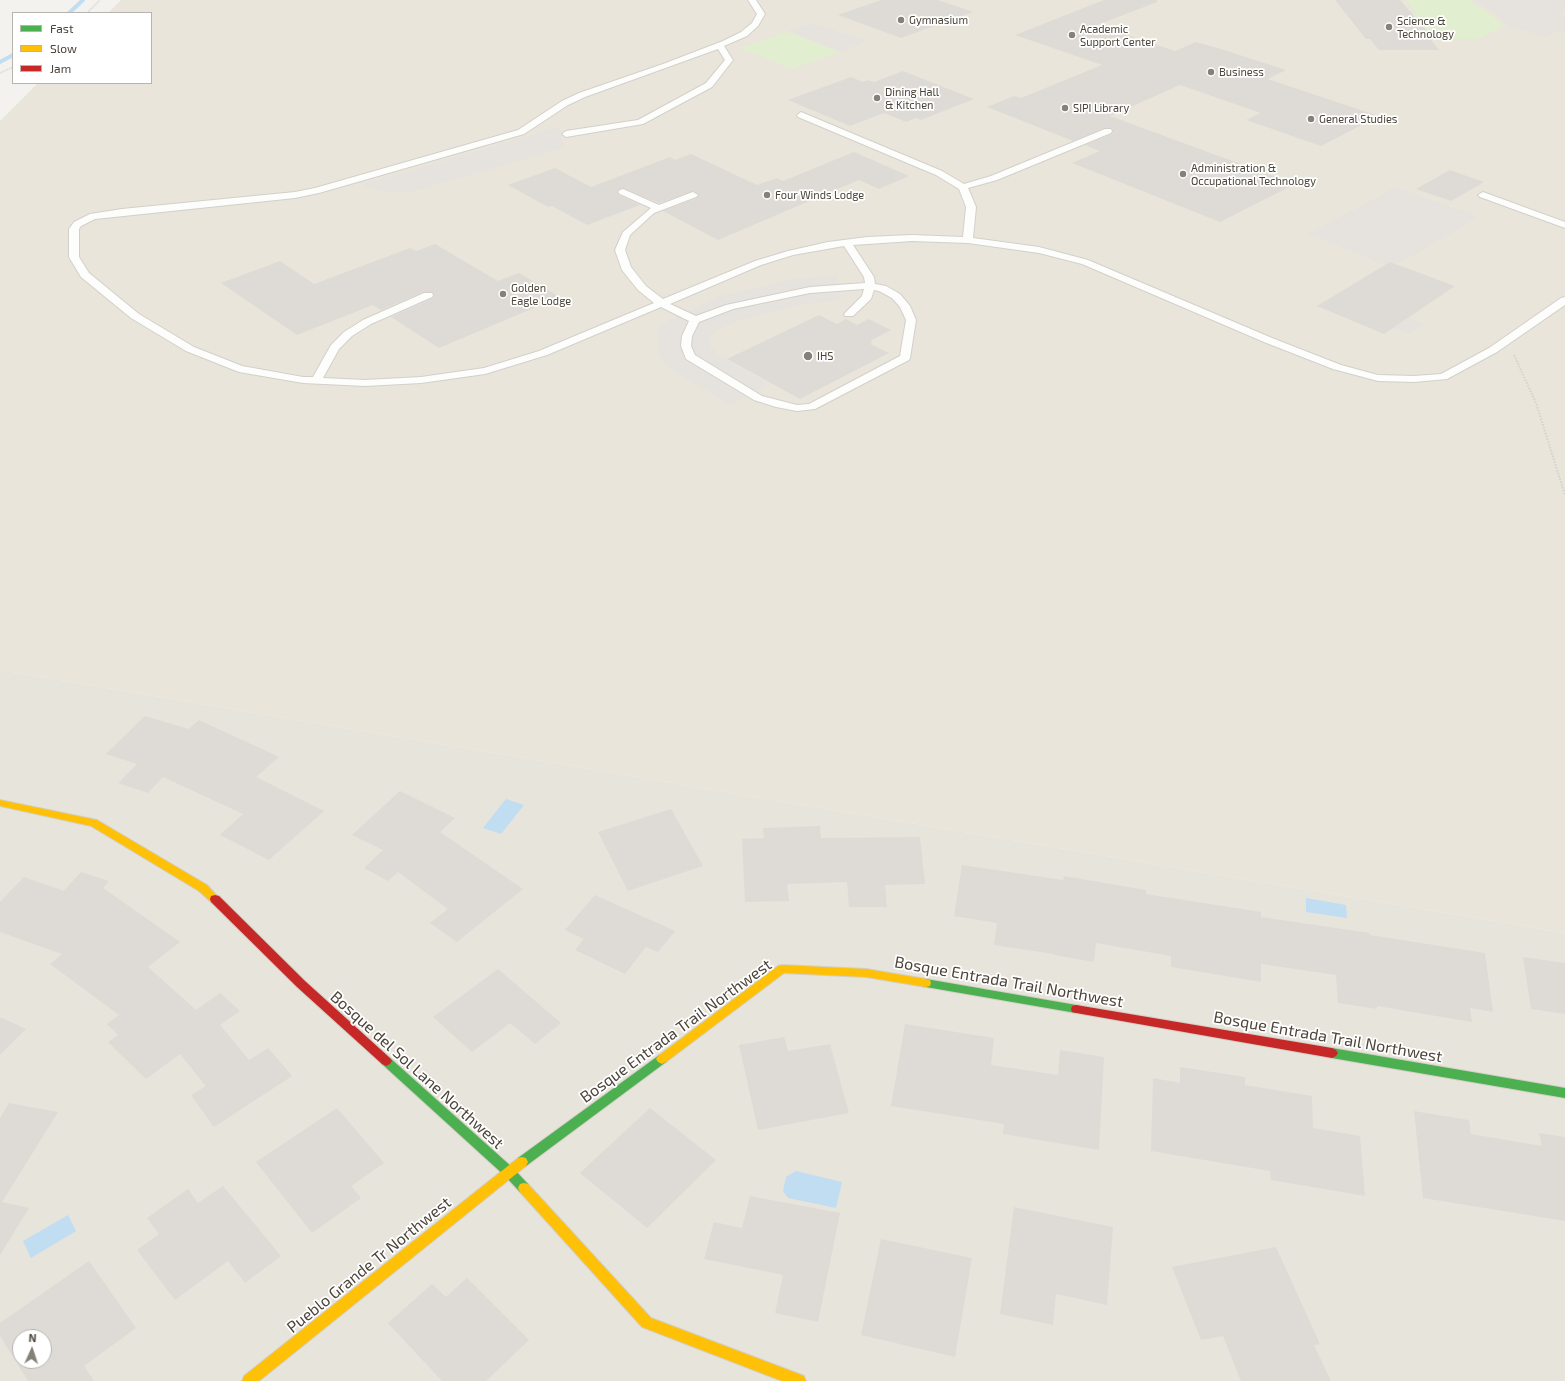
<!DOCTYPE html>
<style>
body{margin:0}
#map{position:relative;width:1565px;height:1381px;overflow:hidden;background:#f4f2ee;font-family:"Exo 2",sans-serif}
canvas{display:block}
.legend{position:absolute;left:12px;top:12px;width:140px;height:72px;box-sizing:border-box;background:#fff;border:1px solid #b7b4b0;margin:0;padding:5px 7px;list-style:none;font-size:12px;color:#4b4439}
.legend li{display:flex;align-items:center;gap:8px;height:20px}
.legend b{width:20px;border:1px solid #b7b4b0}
.north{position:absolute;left:12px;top:1329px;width:40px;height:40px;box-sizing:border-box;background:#fff;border:1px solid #b7b4b0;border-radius:50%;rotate:3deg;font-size:11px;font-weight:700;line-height:16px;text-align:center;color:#4b4439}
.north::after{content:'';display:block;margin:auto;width:14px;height:18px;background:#868178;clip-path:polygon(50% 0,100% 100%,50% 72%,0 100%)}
</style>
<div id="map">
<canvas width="1565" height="1381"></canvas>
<ul class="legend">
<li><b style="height:5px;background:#4caf50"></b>Fast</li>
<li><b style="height:5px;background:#ffc107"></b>Slow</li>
<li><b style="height:5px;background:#c62828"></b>Jam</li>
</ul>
<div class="north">N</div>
</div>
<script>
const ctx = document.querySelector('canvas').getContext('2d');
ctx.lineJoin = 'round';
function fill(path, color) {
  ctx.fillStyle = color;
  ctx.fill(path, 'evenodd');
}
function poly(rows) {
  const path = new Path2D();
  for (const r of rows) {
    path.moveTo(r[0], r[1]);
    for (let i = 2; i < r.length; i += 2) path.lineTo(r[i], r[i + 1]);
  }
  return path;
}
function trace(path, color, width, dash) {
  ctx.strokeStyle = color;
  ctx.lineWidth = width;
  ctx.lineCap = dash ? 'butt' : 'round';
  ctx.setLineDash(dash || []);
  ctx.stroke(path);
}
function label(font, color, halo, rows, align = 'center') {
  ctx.font = font + ' "Exo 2",sans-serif';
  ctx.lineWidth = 3.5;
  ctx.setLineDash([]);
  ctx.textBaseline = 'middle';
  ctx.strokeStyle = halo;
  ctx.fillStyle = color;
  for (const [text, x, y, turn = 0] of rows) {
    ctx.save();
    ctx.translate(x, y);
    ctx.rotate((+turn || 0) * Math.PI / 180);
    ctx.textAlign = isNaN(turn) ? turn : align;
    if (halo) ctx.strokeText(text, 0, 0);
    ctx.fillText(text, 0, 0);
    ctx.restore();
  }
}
fill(poly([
 [0,670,1565,933,1565,1381,0,1381],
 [20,1337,44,1337,44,1361,20,1361]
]), '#e7e4dc');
fill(poly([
 [121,0,1565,0,1565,933,0,670,0,121,38,83,151,83,151,13,108,13]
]), '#eae5da');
fill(poly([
 [1405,0,1469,0,1493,16,1504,26,1479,39,1434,39,1412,14,1417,14],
 [788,32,840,52,792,69,740,48]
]), '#e1eecf');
fill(poly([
 [1474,0,1565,0,1565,10,1558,14,1565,16,1565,32,1553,33,1546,37,1508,26,1493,12],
 [811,23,867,41,842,52,788,31],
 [559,127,564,148,411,192,396,193,366,187,363,184],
 [1396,187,1479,217,1398,264,1391,262,1385,265,1308,234],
 [837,275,840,300,797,305,738,321,721,328,713,333,709,340,711,347,716,353,769,384,731,405,673,371,663,362,657,351,657,327,719,296,798,278],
 [1409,318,1425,324,1409,334,1393,328]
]), '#e6e3df');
fill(poly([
 [506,799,524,805,501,834,483,828],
 [1306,898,1346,905,1347,918,1306,912],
 [796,1171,842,1182,836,1208,788,1198,783,1191,786,1177],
 [68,1215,76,1231,31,1258,23,1241]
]), '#c0ddf1');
trace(poly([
 [69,13,83,0],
 [0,62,13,55]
]), '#c0ddf1', 4);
fill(poly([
 [881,0,938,0,973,12,901,38,838,15],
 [1104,0,1157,0,1157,2,1097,25,1175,51,1196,42,1221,49,1286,70,1268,79,1379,116,1321,146,1246,120,1261,113,1180,85,1110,116,1295,184,1220,222,1072,163,1100,151,1085,145,1112,134,1113,132,1112,128,1104,128,1073,141,987,107,1014,96,1021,98,1102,65,1015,35],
 [1335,0,1400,0,1434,39,1430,39,1439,50,1379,50,1370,39,1366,39],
 [903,71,974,99,921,120,916,118,906,122,884,113,850,126,788,100,851,77,863,82,868,80,874,82],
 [854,152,909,176,879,189,859,180,718,240,663,211,697,198,699,195,694,191,659,203,623,188,617,191,619,195,640,205,587,225,552,206,548,207,508,185,555,168,591,187,670,157,675,160,691,154,757,185,777,178,783,181],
 [1450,170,1484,182,1451,201,1416,189],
 [435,244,498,281,519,273,560,297,439,348,391,317,433,298,434,294,432,292,423,292,381,310,373,305,297,335,221,283,280,261,314,284,410,248,416,251],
 [1390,262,1455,286,1384,334,1317,306],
 [819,315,837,324,846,319,857,325,869,319,891,330,870,341,873,342,870,344,889,353,800,399,727,359],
 [145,716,189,729,199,720,279,757,256,777,324,811,269,860,220,835,243,814,163,777,148,793,118,783,137,764,106,754],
 [400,791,455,818,440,832,523,889,457,942,430,923,448,909,398,872,388,881,364,868,383,850,352,835],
 [671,809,703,866,628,891,598,832],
 [820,826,821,838,920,837,925,884,885,885,887,907,849,907,847,882,787,884,789,901,745,902,742,839,764,838,763,828],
 [962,865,1063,880,1064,876,1146,890,1146,894,1261,912,1261,917,1370,933,1370,935,1485,953,1493,1012,1470,1008,1472,1022,1377,1006,1377,1009,1338,1003,1336,975,1261,964,1261,982,1171,967,1171,956,1096,943,1094,962,1054,955,1054,954,994,945,997,923,954,916],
 [81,872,109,881,103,888,180,942,148,967,196,1010,220,993,240,1011,220,1025,249,1060,268,1048,292,1076,214,1127,191,1095,206,1086,180,1054,146,1079,108,1042,118,1035,107,1024,119,1015,50,964,62,954,0,932,0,902,24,877,64,891],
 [595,895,664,926,675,931,658,952,646,947,625,974,575,950,584,939,565,930],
 [1523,957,1565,963,1565,1014,1531,1009],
 [498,969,561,1023,535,1044,510,1023,472,1052,433,1017],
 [0,1017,26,1029,0,1055],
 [905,1024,994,1038,991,1065,1058,1075,1060,1050,1104,1057,1099,1150,1003,1134,1004,1124,891,1106],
 [784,1037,788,1051,830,1044,849,1113,758,1130,739,1045],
 [1180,1067,1245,1077,1245,1085,1312,1096,1313,1128,1360,1136,1365,1196,1271,1180,1270,1171,1151,1151,1153,1078,1180,1083],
 [9,1103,58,1112,2,1202,29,1208,0,1255,0,1118],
 [337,1108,384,1163,351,1186,361,1198,312,1233,256,1162],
 [650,1108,716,1160,647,1228,580,1173],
 [1414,1111,1469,1120,1471,1134,1542,1146,1539,1133,1565,1137,1565,1221,1423,1198],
 [223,1186,281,1256,245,1283,228,1261,175,1300,137,1250,159,1234,147,1218,188,1189,198,1203],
 [750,1196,840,1213,818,1322,775,1313,783,1275,704,1259,714,1222,742,1228],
 [1014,1207,1113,1227,1107,1305,1056,1294,1053,1325,1000,1314],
 [881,1239,972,1258,955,1357,861,1335],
 [1276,1247,1320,1344,1314,1345,1331,1381,1241,1381,1223,1336,1201,1340,1172,1267],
 [89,1261,136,1328,84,1366,94,1381,28,1381,0,1336,0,1323],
 [20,1337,44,1337,44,1361,20,1361],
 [467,1278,529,1340,486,1381,442,1381,388,1323,432,1284,446,1297]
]), '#dedbd6');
const lane = poly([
 [748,0,756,0,765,14,758,26,747,36,724,46,733,60,712,87,643,124,566,137,562,134,566,131,638,120,706,83,725,60,718,49,585,97,568,105,524,134,319,193,295,198,95,219,81,226,79,229,79,257,89,273,139,314,194,347,242,366,303,377,313,377,331,345,344,332,363,320,424,293,432,293,433,295,432,297,371,324,352,336,339,349,323,378,365,380,421,377,484,368,539,351,654,303,638,290,622,270,615,250,623,232,651,208,620,194,618,192,620,190,623,189,659,205,690,193,693,192,698,195,696,197,654,213,630,235,625,250,631,267,646,286,663,299,755,261,788,251,828,242,867,237,912,235,963,237,966,207,959,189,936,175,798,117,797,115,801,112,942,171,964,184,991,176,1105,129,1111,129,1112,131,1111,133,997,180,968,188,976,207,973,238,1039,247,1088,260,1272,338,1341,365,1378,375,1414,376,1441,374,1489,348,1561,298,1565,297,1565,305,1497,352,1447,379,1414,382,1378,381,1333,369,1264,342,1082,264,1039,253,968,243,912,241,853,245,874,277,875,284,886,286,900,294,910,306,916,320,910,358,909,360,815,409,797,411,776,407,754,400,686,359,681,346,682,336,689,321,661,307,547,355,485,374,421,383,365,386,303,383,239,372,186,351,131,318,81,277,69,257,69,229,74,222,90,214,122,209,295,192,315,188,518,130,562,101,579,93,663,64,723,41,741,32,752,23,757,14,748,0],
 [844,246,864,277,865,283,810,287,726,305,696,316,670,304,761,265,793,255,844,246],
 [864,289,862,296,844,314,845,316,853,316,871,299,874,290,879,291,892,298,900,307,906,320,900,356,809,404,797,405,762,396,695,355,691,346,692,336,699,322,733,309,810,293,864,289],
 [1483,192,1565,222,1565,228,1480,197,1478,195,1483,192]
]);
const fast = poly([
 [926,979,1076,1005,1080,1006,1081,1009,1080,1012,1076,1013,926,987,922,986,921,983,922,980,926,979],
 [1332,1048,1565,1088,1565,1098,1332,1058,1328,1056,1326,1053,1328,1050,1332,1048],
 [662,1054,666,1056,668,1059,666,1062,526,1166,522,1167,518,1166,516,1162,518,1158,658,1056,662,1054],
 [386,1056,390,1058,513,1168,528,1184,530,1188,528,1192,524,1193,520,1192,505,1176,382,1064,380,1061,382,1058,386,1056]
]);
const slow = poly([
 [0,800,97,820,207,885,220,899,219,902,215,903,211,902,199,891,91,826,0,806,0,800],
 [782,965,866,969,926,979,930,980,931,983,930,986,926,987,866,977,784,973,666,1062,662,1064,658,1062,656,1059,658,1056,778,966,782,965],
 [522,1157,526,1158,528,1162,526,1166,259,1381,242,1381,244,1376,518,1158,522,1157],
 [524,1183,528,1184,651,1318,799,1374,804,1376,806,1381,782,1381,642,1327,520,1192,518,1188,520,1184,524,1183]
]);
const jam = poly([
 [215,895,219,896,305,981,390,1058,392,1061,390,1064,386,1066,382,1064,297,987,211,902,210,899,211,896,215,895],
 [1076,1005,1332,1048,1336,1050,1338,1053,1336,1056,1332,1058,1076,1013,1072,1012,1071,1009,1072,1006,1076,1005]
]);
trace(lane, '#d2d0cb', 2);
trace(fast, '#d3cfc5', 2);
trace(slow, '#d3cfc5', 2);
trace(jam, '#d3cfc5', 2);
trace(poly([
 [87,13,100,0],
 [0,73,13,67]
]), '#d3d2cc', 1.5, [1, 1]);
trace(poly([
 [1514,355,1536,403,1565,495]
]), '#d3d2cc', 2, [1.5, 1.5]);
fill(lane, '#fdfdfc');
fill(fast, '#4caf50');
fill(slow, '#ffc107');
fill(jam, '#c62828');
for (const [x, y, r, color] of [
 [901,20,4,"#868178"],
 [1389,27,4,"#868178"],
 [1072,35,4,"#868178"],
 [1211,72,4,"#868178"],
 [877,98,4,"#868178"],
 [1065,108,4,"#868178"],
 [1311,119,4,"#868178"],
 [1183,174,4,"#868178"],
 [767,195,4,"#868178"],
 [503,294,4,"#868178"],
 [808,356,5,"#868178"]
]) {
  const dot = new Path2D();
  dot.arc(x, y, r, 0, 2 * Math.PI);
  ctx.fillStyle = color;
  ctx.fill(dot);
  trace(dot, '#fff', 1.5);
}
label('11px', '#4b4439', '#fff', [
 ["Gymnasium",909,20],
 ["Science &",1397,21],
 ["Technology",1397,34],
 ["Academic",1080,29],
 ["Support Center",1080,42],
 ["Business",1219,72],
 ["Dining Hall",885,92],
 ["& Kitchen",885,105],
 ["SIPI Library",1073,108],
 ["General Studies",1319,119],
 ["Administration &",1191,168],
 ["Occupational Technology",1191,181],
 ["Four Winds Lodge",775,195],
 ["Golden",511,288],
 ["Eagle Lodge",511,301],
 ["IHS",817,356]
], 'left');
label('16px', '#4b4439', '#fff', [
 ["Bosque Entrada Trail Northwest",1009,982,10],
 ["Bosque Entrada Trail Northwest",676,1031,-36],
 ["Bosque Entrada Trail Northwest",1328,1037,10],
 ["Bosque del Sol Lane Northwest",417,1070,42],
 ["Pueblo Grande Tr Northwest",369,1265,-39]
]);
</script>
